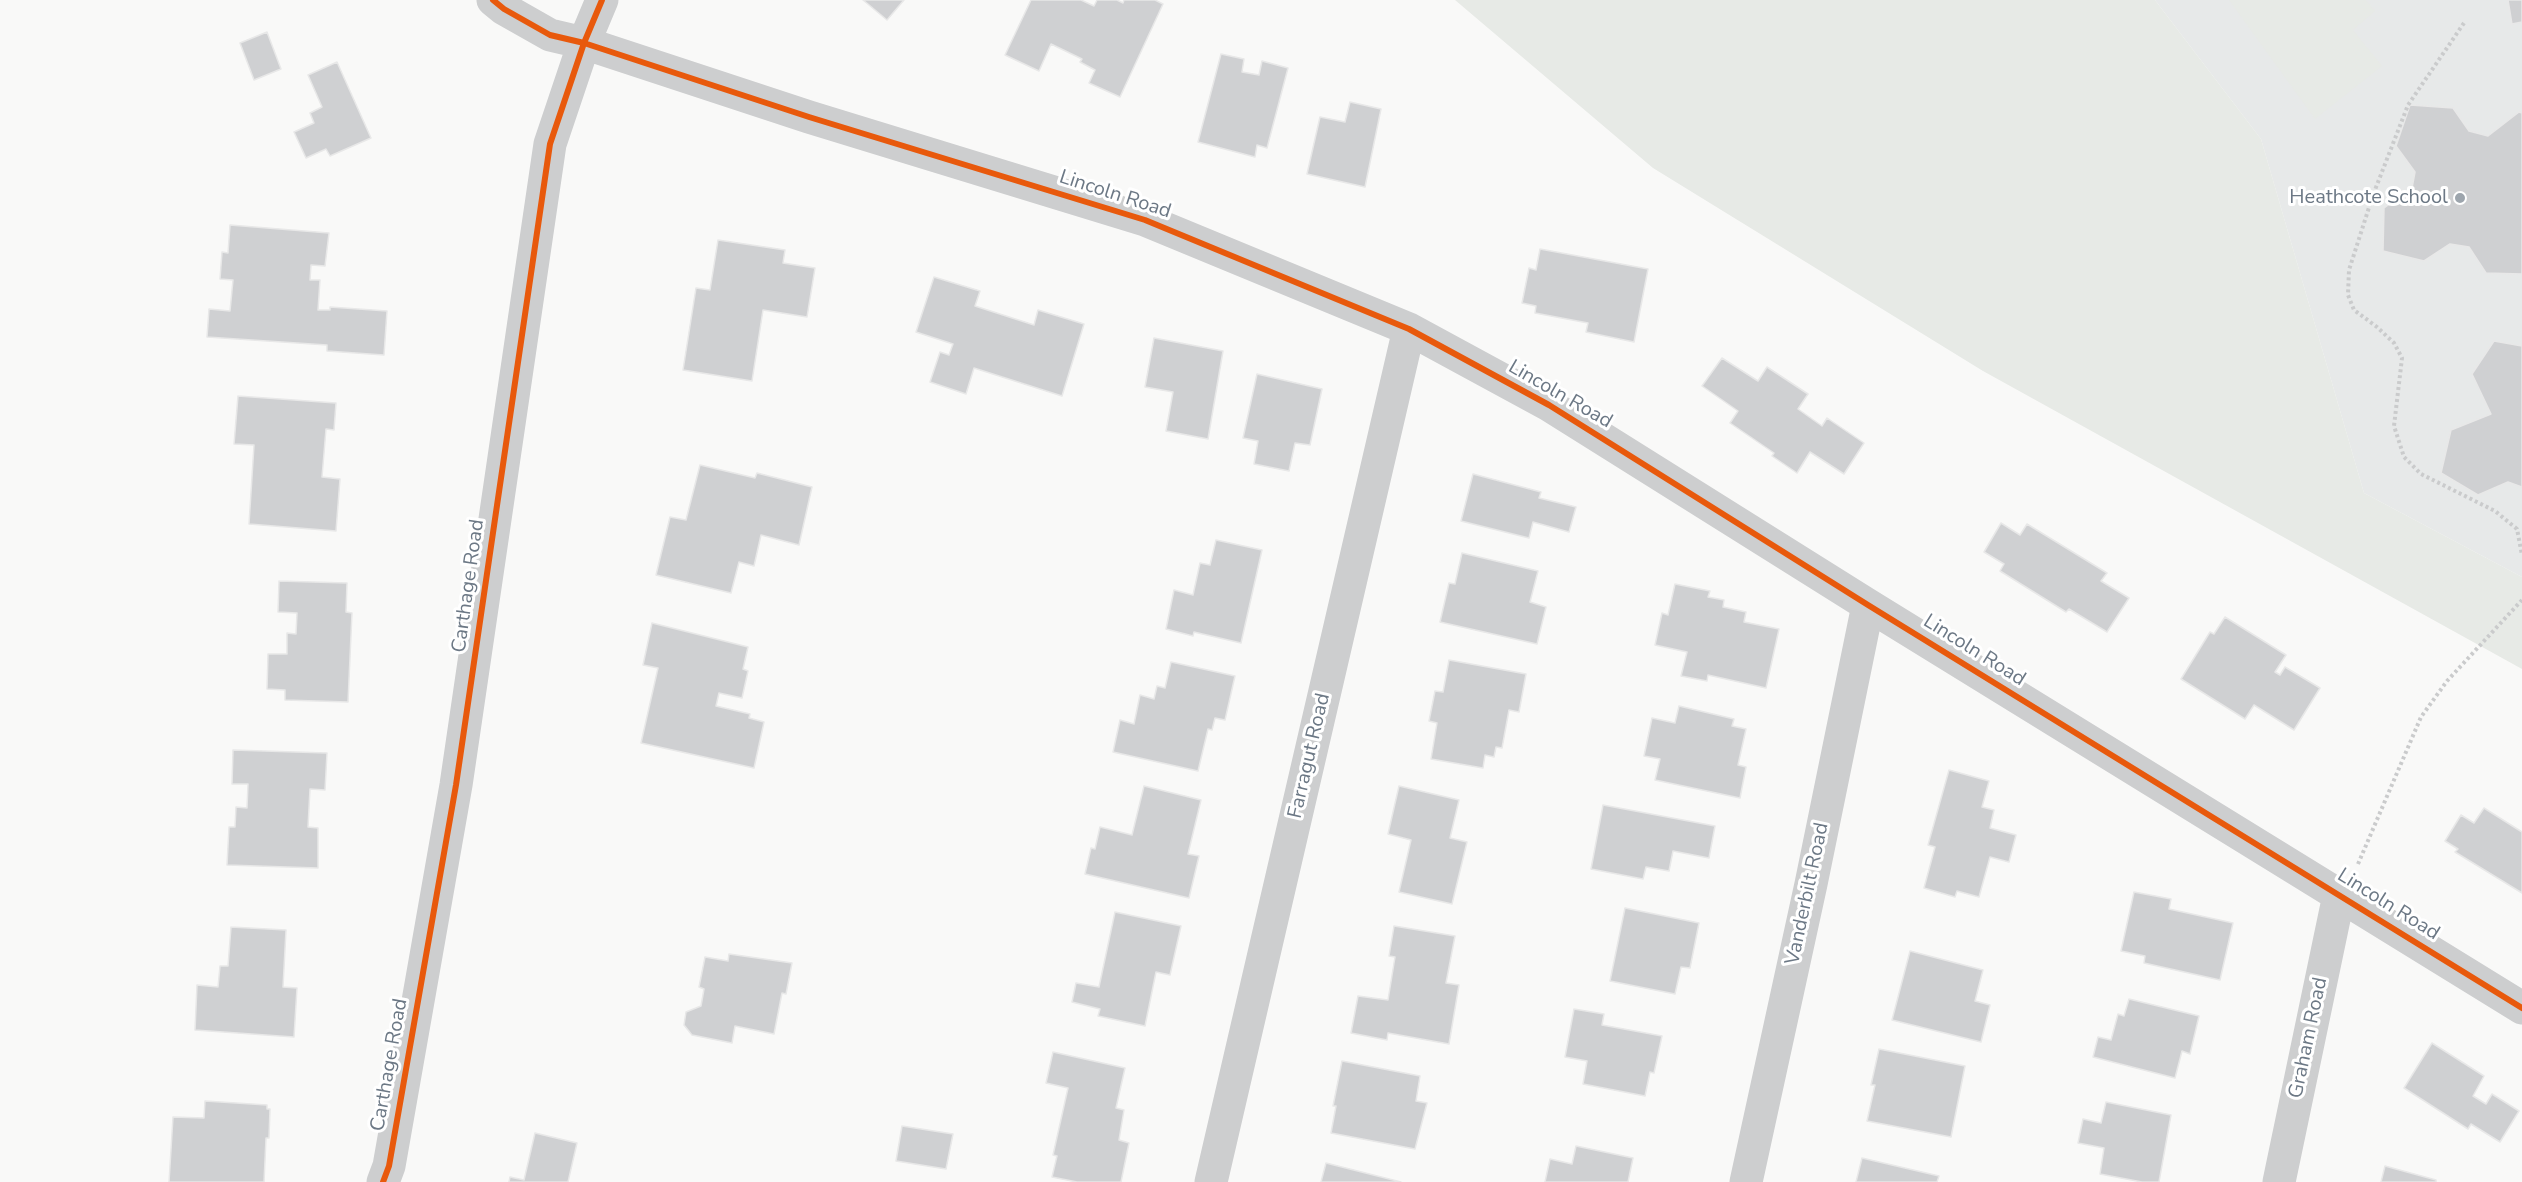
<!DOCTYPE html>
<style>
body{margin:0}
canvas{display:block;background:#f9f9f8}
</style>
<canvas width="2522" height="1182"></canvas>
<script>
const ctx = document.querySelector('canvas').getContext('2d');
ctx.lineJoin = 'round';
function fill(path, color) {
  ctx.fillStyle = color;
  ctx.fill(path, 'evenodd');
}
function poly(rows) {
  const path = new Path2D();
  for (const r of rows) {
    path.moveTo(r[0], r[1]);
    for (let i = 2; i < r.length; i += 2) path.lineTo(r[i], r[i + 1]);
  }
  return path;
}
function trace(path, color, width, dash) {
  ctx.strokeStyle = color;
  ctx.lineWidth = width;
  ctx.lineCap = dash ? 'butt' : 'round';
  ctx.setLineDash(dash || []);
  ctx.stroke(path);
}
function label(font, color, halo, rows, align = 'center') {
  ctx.font = font + ' "Nunito Sans",sans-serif';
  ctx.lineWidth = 6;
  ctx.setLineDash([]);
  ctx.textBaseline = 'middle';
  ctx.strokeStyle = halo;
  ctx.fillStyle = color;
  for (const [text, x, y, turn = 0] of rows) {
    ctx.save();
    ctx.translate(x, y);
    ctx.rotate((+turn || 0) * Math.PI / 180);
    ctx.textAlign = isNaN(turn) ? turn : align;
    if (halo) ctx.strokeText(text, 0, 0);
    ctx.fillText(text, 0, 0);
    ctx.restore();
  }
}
fill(poly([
 [2155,0,2522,0,2522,577,2364,493,2261,139]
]), '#e7e9e9');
fill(poly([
 [1455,0,2155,0,2261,139,2364,493,2522,577,2522,669,1983,371,1653,168],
 [2229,0,2366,0,2375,11,2353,30,2382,66,2315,119]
]), '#e7eae6');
const building = poly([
 [863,0,904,0,887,20,863,0],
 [1031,0,1081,0,1094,6,1097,0,1117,0,1123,3,1124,0,1155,0,1163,4,1120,97,1089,83,1095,70,1080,62,1082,59,1051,44,1039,71,1005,55,1031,0],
 [2508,0,2522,0,2522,22,2512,24,2508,0],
 [267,32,281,69,254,80,240,43,267,32],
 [1221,54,1244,59,1242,72,1259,75,1262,61,1288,68,1267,148,1257,145,1255,157,1198,142,1221,54],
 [337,62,371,138,330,156,326,149,306,158,294,132,314,123,310,113,322,107,308,75,337,62],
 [1350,102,1381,109,1365,187,1307,174,1320,117,1345,122,1350,102],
 [2410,105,2453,108,2469,131,2488,136,2519,112,2522,113,2522,274,2486,273,2469,247,2450,244,2424,261,2383,251,2384,208,2412,188,2415,172,2396,146,2410,105],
 [230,225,329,233,325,266,311,265,310,280,320,280,318,310,330,310,330,307,387,311,384,355,327,351,327,345,207,337,209,309,230,311,233,280,220,279,222,252,228,253,230,225],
 [718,240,785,250,783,263,815,268,807,317,763,310,752,381,683,370,696,288,710,290,718,240],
 [1540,249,1648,269,1634,342,1586,332,1588,323,1535,313,1536,306,1522,303,1529,268,1536,270,1540,249],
 [934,277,980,291,975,306,1034,325,1038,310,1084,324,1062,396,974,368,966,394,930,382,940,352,949,355,953,344,916,332,934,277],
 [1154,338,1223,351,1208,439,1166,431,1173,392,1145,387,1154,338],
 [2494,341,2522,346,2522,487,2508,482,2478,495,2441,473,2451,430,2491,414,2472,374,2494,341],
 [1722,358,1758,381,1767,367,1808,394,1798,409,1822,426,1827,418,1864,443,1844,474,1810,452,1797,473,1772,456,1774,453,1730,423,1738,411,1702,386,1722,358],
 [1257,374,1322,389,1310,445,1295,443,1289,471,1254,464,1258,441,1243,438,1257,374],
 [238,396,336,403,334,430,326,429,322,477,340,479,336,531,249,524,254,445,234,444,238,396],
 [700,465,755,478,757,473,812,487,799,545,761,535,754,566,739,562,731,593,656,575,670,517,686,520,700,465],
 [1473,474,1541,492,1539,498,1576,507,1569,532,1533,522,1529,538,1461,521,1473,474],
 [2001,523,2020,535,2027,524,2107,573,2101,581,2129,598,2107,632,2069,609,2066,612,2000,571,2004,564,1984,552,2001,523],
 [1216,540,1262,550,1241,643,1194,632,1193,636,1166,629,1174,590,1193,595,1200,563,1210,565,1216,540],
 [1462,553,1538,571,1530,602,1546,607,1537,644,1440,622,1449,583,1455,584,1462,553],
 [279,581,347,583,346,612,352,613,348,702,285,700,285,690,267,689,268,654,287,654,287,633,296,634,297,613,278,612,279,581],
 [1675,584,1710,591,1708,597,1724,600,1723,607,1746,612,1744,622,1779,629,1766,688,1708,675,1707,681,1681,676,1687,652,1655,645,1662,613,1668,615,1675,584],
 [2225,617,2286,655,2275,672,2280,675,2285,667,2320,688,2294,730,2254,705,2245,719,2181,679,2210,632,2214,634,2225,617],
 [652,623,748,647,743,669,748,671,742,698,719,693,716,706,750,714,749,718,764,722,754,768,641,743,658,668,643,665,652,623],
 [1449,660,1526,674,1519,712,1509,710,1502,748,1496,747,1494,757,1485,755,1483,768,1431,759,1437,723,1429,721,1435,691,1443,692,1449,660],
 [1171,662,1235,676,1225,720,1215,718,1212,730,1208,729,1198,771,1113,752,1120,720,1134,724,1140,695,1154,699,1157,686,1165,688,1171,662],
 [1679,706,1734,719,1732,726,1746,729,1738,765,1746,767,1740,798,1655,780,1660,759,1644,756,1652,718,1675,723,1679,706],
 [233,750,327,753,325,790,310,789,308,827,318,828,318,868,227,865,229,827,235,827,236,807,247,808,248,784,232,784,233,750],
 [1949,770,1989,781,1982,807,1994,810,1990,828,2016,835,2009,862,1990,857,1979,897,1957,891,1955,897,1924,888,1935,847,1928,845,1949,770],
 [1144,786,1201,800,1188,854,1199,856,1189,898,1085,874,1091,848,1095,849,1100,827,1132,835,1144,786],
 [1399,786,1459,800,1450,838,1467,842,1452,904,1399,892,1411,840,1388,834,1399,786],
 [1603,805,1715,826,1709,858,1673,851,1669,871,1646,867,1643,879,1591,869,1603,805],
 [2484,808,2522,832,2522,893,2455,852,2458,849,2445,841,2461,815,2474,823,2484,808],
 [2134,892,2171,899,2169,909,2233,923,2220,980,2144,963,2145,956,2121,951,2134,892],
 [1625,908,1699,923,1690,968,1681,967,1675,994,1610,981,1625,908],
 [1115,912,1181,926,1170,975,1156,972,1145,1026,1098,1016,1100,1009,1072,1002,1076,983,1099,987,1115,912],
 [1394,926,1455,936,1446,983,1459,985,1449,1044,1388,1033,1387,1040,1351,1033,1358,996,1388,1000,1395,957,1389,956,1394,926],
 [231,927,286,930,283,987,297,988,294,1037,195,1030,197,985,218,987,220,966,228,966,231,927],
 [1910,951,1983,970,1975,1001,1990,1005,1981,1042,1892,1020,1910,951],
 [729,954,792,963,786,994,782,993,774,1034,735,1026,732,1043,692,1035,684,1025,686,1012,701,1006,704,989,699,987,705,957,728,961,729,954],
 [2129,999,2199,1016,2190,1054,2182,1051,2175,1078,2093,1057,2098,1037,2111,1040,2118,1014,2124,1016,2129,999],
 [1574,1009,1604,1014,1602,1025,1662,1036,1654,1073,1650,1072,1645,1096,1583,1084,1587,1061,1565,1057,1574,1009],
 [2432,1043,2484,1076,2473,1096,2486,1104,2492,1094,2519,1111,2500,1142,2471,1124,2468,1129,2404,1088,2432,1043],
 [1879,1049,1965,1066,1951,1137,1867,1121,1875,1085,1871,1085,1879,1049],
 [1053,1052,1125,1068,1116,1108,1124,1110,1119,1140,1129,1143,1121,1182,1077,1182,1052,1177,1057,1156,1053,1155,1068,1088,1046,1083,1053,1052],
 [1342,1061,1420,1076,1416,1101,1427,1103,1415,1149,1331,1133,1336,1106,1333,1106,1342,1061],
 [205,1101,267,1105,267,1109,270,1109,269,1138,266,1138,264,1182,169,1182,173,1117,204,1118,205,1101],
 [2106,1102,2171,1115,2159,1182,2142,1182,2100,1174,2104,1148,2078,1143,2083,1119,2101,1123,2106,1102],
 [902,1126,953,1134,946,1169,896,1161,902,1126],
 [535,1133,577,1143,568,1182,509,1182,510,1177,524,1180,535,1133],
 [1576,1146,1633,1158,1628,1182,1545,1182,1550,1159,1572,1164,1576,1146],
 [1862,1158,1939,1176,1937,1182,1856,1182,1862,1158],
 [1326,1163,1401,1182,1321,1182,1326,1163],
 [2385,1166,2436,1180,2436,1182,2381,1182,2385,1166]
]);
fill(building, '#cfd0d2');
trace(building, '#e8e8e8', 1.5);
trace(poly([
 [2464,23,2408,105,2373,195,2349,270,2348,295,2354,310,2377,327,2394,343,2402,358,2394,426,2404,457,2421,474,2495,511,2517,529,2522,555],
 [2358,864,2421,717,2447,681,2522,600]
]), '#cacbcc', 4, [3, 3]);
trace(poly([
 [493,0,504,9,550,35,584,43,809,117,1145,220,1409,329,1549,405,1868,605,2522,1008],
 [383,1182,389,1166,456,785,550,144,584,43,602,0],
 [1211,1182,1409,329],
 [1746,1182,1811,884,1868,605],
 [2279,1182,2339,895]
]), '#cdcecf', 33);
trace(poly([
 [493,0,504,9,550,35,584,43,809,117,1145,220,1409,329,1549,405,1868,605,2522,1008],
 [383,1182,389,1166,456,785,550,144,584,43,602,0]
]), '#e8590c', 6);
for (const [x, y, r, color] of [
 [2460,198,6,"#9da5ad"]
]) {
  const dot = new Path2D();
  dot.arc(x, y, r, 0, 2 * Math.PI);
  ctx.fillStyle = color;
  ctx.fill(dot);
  trace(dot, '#fff', 2);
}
label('20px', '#6c7885', '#fff', [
 ["Lincoln Road",1115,195,18],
 ["Lincoln Road",1560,395,30],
 ["Carthage Road",469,586,-82],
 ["Lincoln Road",1974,651,32],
 ["Farragut Road",1310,756,-77],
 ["Vanderbilt Road",1808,894,-78],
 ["Lincoln Road",2388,905,32],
 ["Graham Road",2309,1038,-78],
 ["Carthage Road",390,1065,-80]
]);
label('20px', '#6c7885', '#fff', [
 ["Heathcote School",2448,198]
], 'right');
</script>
